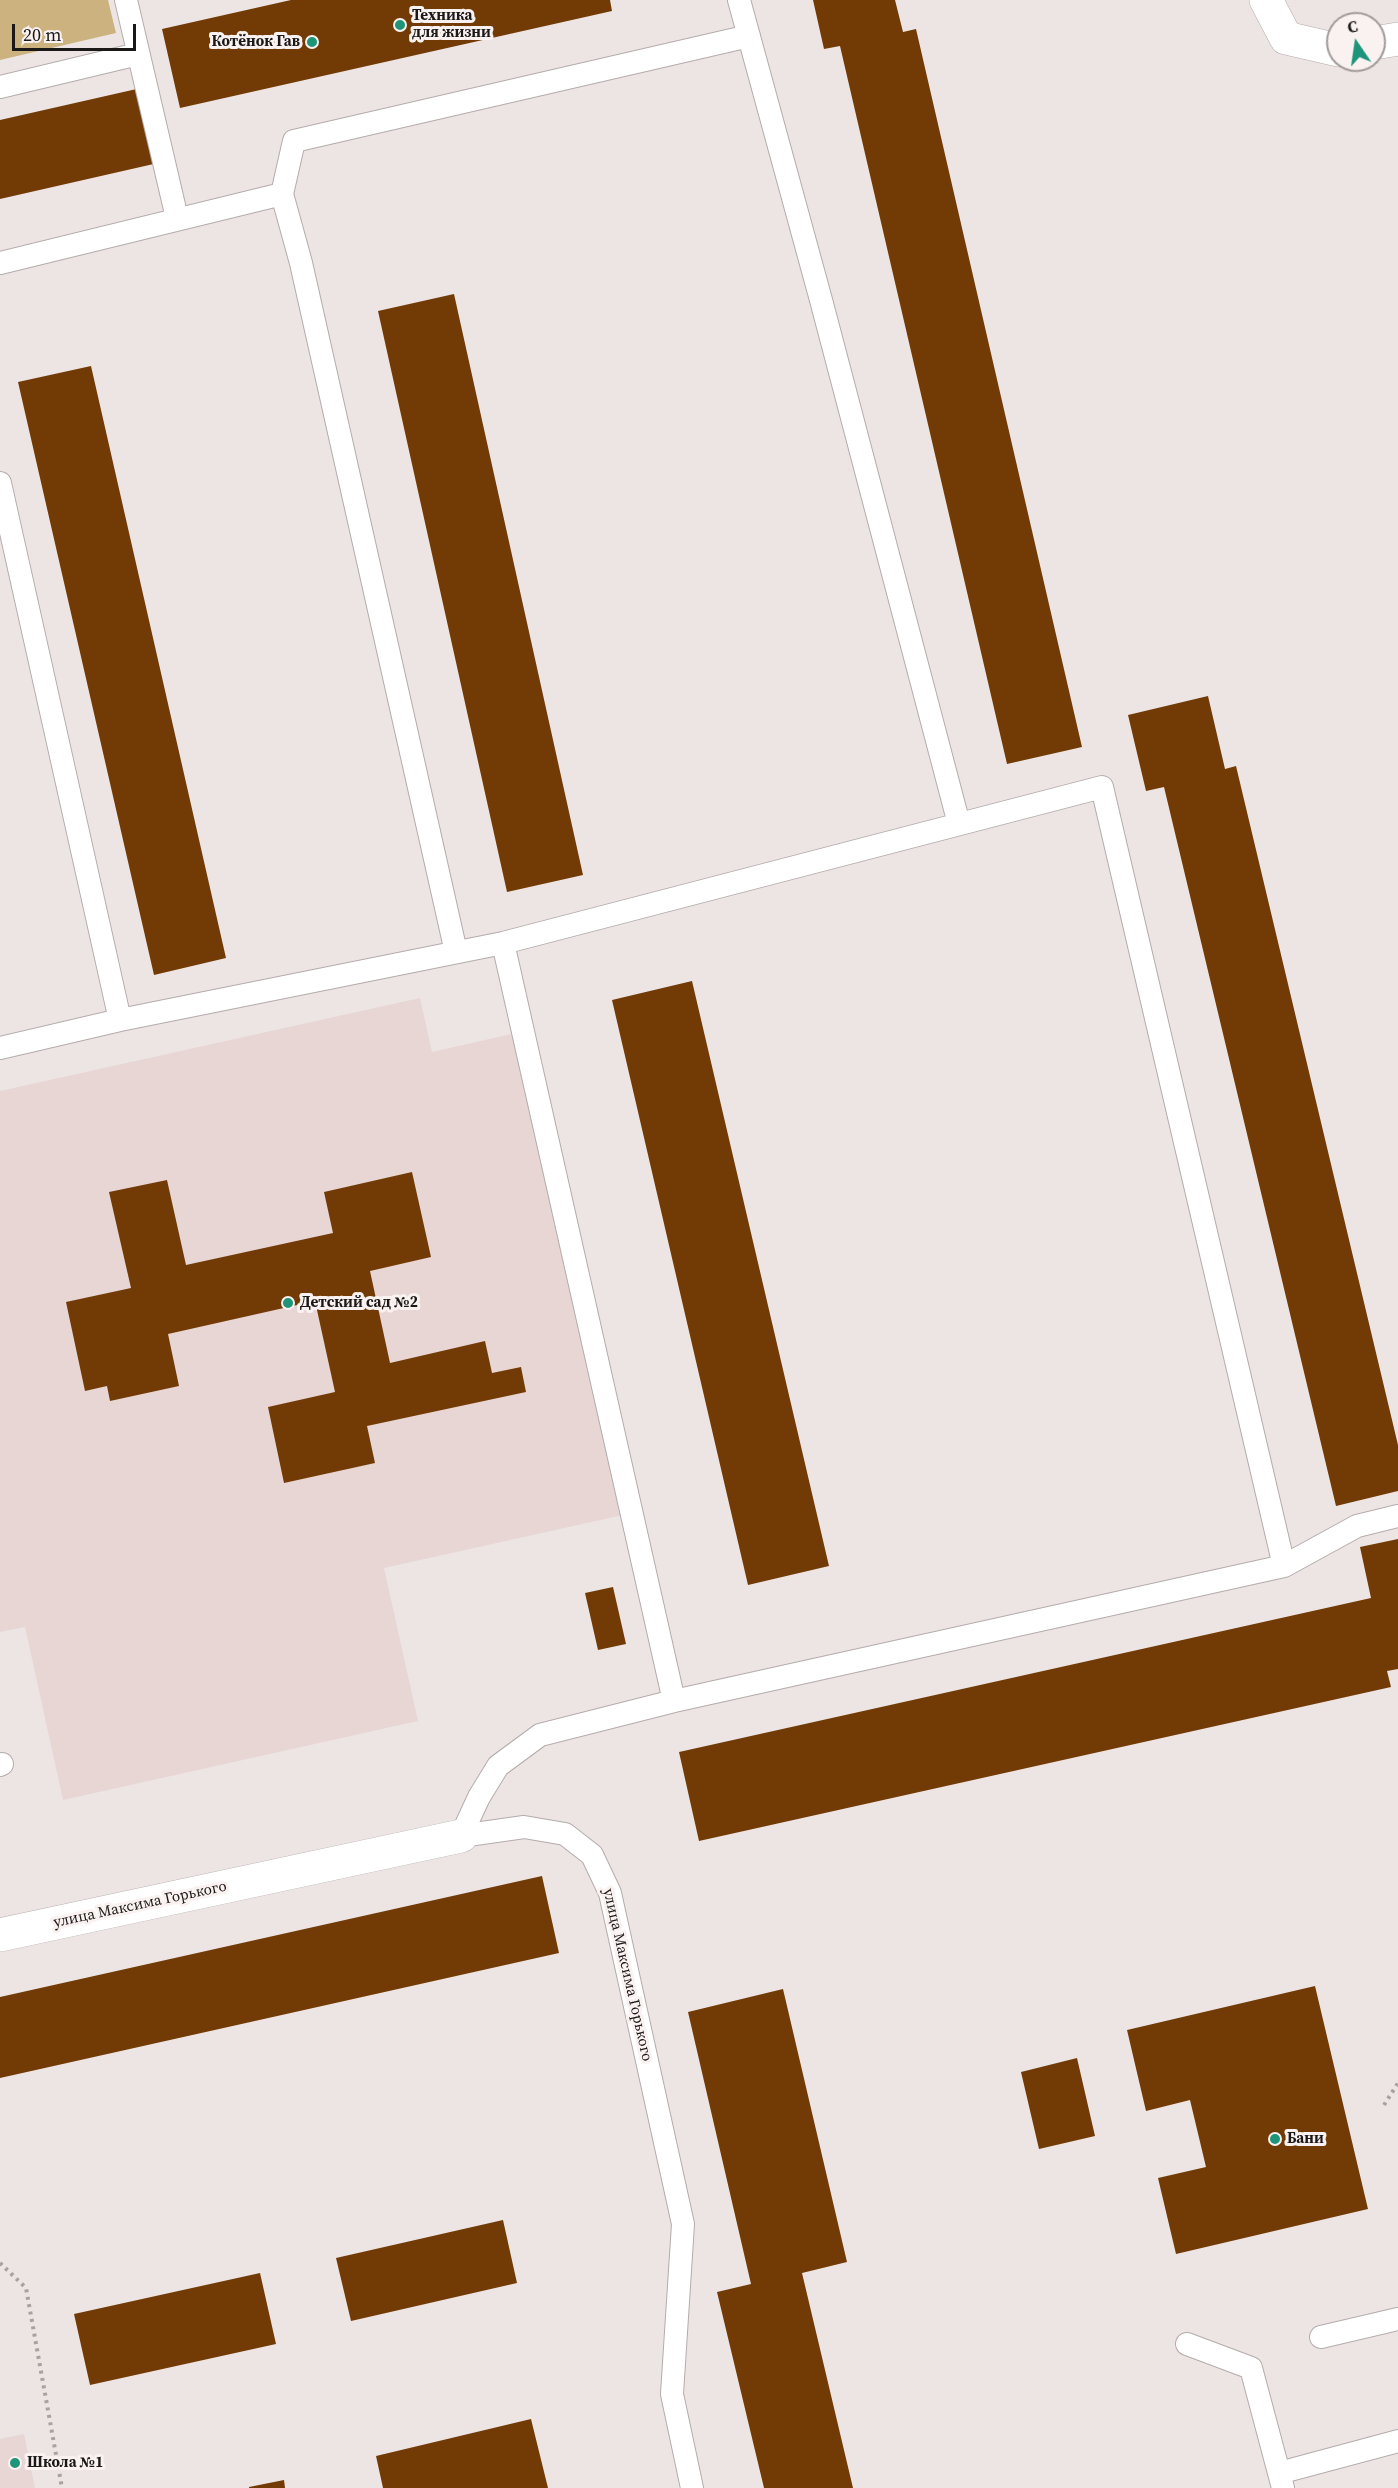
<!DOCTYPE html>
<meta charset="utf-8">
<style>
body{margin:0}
#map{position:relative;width:1398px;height:2488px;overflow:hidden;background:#ede5e4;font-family:"Source Serif 4",serif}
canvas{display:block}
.north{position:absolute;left:1326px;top:12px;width:60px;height:60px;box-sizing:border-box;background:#faf2f1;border:2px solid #a19b9a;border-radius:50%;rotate:347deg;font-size:16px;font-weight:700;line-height:24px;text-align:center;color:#1b1818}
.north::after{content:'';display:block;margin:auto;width:21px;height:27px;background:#1e9479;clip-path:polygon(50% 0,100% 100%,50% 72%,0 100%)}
.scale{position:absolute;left:12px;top:24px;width:124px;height:27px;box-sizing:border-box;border:3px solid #1b1818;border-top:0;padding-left:8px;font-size:18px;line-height:21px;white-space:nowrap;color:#1b1818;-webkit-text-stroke:4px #faf2f1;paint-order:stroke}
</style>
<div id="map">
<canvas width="1398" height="2488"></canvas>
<div class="north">С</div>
<div class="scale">20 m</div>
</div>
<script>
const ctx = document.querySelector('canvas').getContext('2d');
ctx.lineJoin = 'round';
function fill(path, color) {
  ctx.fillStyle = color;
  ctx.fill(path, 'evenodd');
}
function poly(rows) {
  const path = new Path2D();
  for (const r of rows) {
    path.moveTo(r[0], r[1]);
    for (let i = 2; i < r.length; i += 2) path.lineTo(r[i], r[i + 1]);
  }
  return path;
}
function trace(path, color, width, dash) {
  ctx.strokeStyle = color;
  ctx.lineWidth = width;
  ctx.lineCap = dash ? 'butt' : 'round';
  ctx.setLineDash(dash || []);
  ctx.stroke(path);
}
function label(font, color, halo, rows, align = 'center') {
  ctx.font = font + ' "Source Serif 4",serif';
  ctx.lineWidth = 6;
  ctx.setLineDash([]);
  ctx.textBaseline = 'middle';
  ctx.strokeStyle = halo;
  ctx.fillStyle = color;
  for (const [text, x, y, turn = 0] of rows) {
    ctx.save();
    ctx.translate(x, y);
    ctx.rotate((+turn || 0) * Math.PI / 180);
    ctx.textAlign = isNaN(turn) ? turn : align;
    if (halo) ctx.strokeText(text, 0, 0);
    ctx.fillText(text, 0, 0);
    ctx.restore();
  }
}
fill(poly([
 [420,998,432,1052,516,1033,623,1515,384,1568,418,1721,63,1800,25,1627,0,1632,0,1091],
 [24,2434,35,2488,0,2488,0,2439]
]), '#e7d6d4');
fill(poly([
 [0,0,108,0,116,33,0,60]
]), '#cbb27e');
fill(poly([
 [291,0,610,0,612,11,180,108,162,29],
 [813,0,895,0,903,32,916,29,1082,747,1007,764,840,46,824,49],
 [141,88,158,163,0,199,0,120],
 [454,294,583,875,507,892,378,311],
 [91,366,226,958,154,975,18,382],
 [1208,696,1225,769,1236,766,1398,1445,1398,1491,1336,1506,1164,787,1146,791,1128,715],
 [692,981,829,1566,748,1585,612,1000],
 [412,1172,431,1257,370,1271,390,1363,485,1341,492,1373,521,1367,526,1392,367,1426,375,1463,284,1483,268,1407,335,1392,315,1301,168,1334,179,1386,110,1401,107,1386,85,1391,66,1302,131,1288,109,1192,167,1180,186,1265,333,1233,324,1192],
 [1398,1539,1398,1669,1387,1671,1391,1687,699,1841,679,1752,1371,1598,1360,1547],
 [613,1587,626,1644,598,1650,585,1593],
 [542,1876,559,1953,0,2078,0,1997],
 [1315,1986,1368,2209,1176,2254,1158,2178,1206,2167,1190,2100,1146,2111,1127,2030],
 [783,1989,847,2262,802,2273,853,2488,764,2488,717,2292,751,2284,688,2012],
 [1077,2058,1095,2136,1039,2149,1021,2072],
 [503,2220,517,2283,351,2321,336,2258],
 [260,2273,276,2344,90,2385,74,2314],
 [531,2419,548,2488,383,2488,376,2456],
 [284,2480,285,2488,249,2488,249,2487]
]), '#723b05');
const lane = poly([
 [126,0,177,218],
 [739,0,821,300,959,824],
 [0,87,138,54],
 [0,263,282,194],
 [0,483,120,1020],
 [456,952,301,263,282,194,294,141,749,36],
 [0,1048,120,1020,503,943,1102,787,1284,1566,674,1701],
 [1284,1566,1357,1526,1398,1516],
 [0,1765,2,1764],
 [461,1836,479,1797,498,1766,540,1735,674,1701,503,943],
 [461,1836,524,1827,565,1834,592,1855,610,1893,683,2224,672,2394,692,2488],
 [1321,2337,1398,2319],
 [1187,2344,1251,2368,1283,2488],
 [1279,2473,1398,2441]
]);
const street = poly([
 [1266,0,1286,38,1338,50],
 [1374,43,1398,39],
 [0,1935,461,1836]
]);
trace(lane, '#b4acab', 24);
trace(street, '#b4acab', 34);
trace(poly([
 [1384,2105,1398,2083],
 [0,2263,26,2288,62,2488]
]), '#a9a2a2', 4, [3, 4.5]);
trace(lane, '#fff', 22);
trace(street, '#fff', 33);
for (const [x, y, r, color] of [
 [400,25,6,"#1e9479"],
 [312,42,6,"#1e9479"],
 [288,1303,6,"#1e9479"],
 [1275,2139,6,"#1e9479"],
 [15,2463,6,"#1e9479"]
]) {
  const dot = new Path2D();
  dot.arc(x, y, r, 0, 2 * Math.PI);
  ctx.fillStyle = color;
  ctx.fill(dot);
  trace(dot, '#faf2f1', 2);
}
label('bold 15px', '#1b1818', '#faf2f1', [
 ["Техника",412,16],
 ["для жизни",412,33],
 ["Котёнок Гав",300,42,"right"],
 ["Детский сад №2",300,1303],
 ["Бани",1287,2139],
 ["Школа №1",27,2463]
], 'left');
label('15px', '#1b1818', '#faf2f1', [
 ["улица Максима Горького",140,1905,-12],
 ["улица Максима Горького",627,1975,77]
]);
</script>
